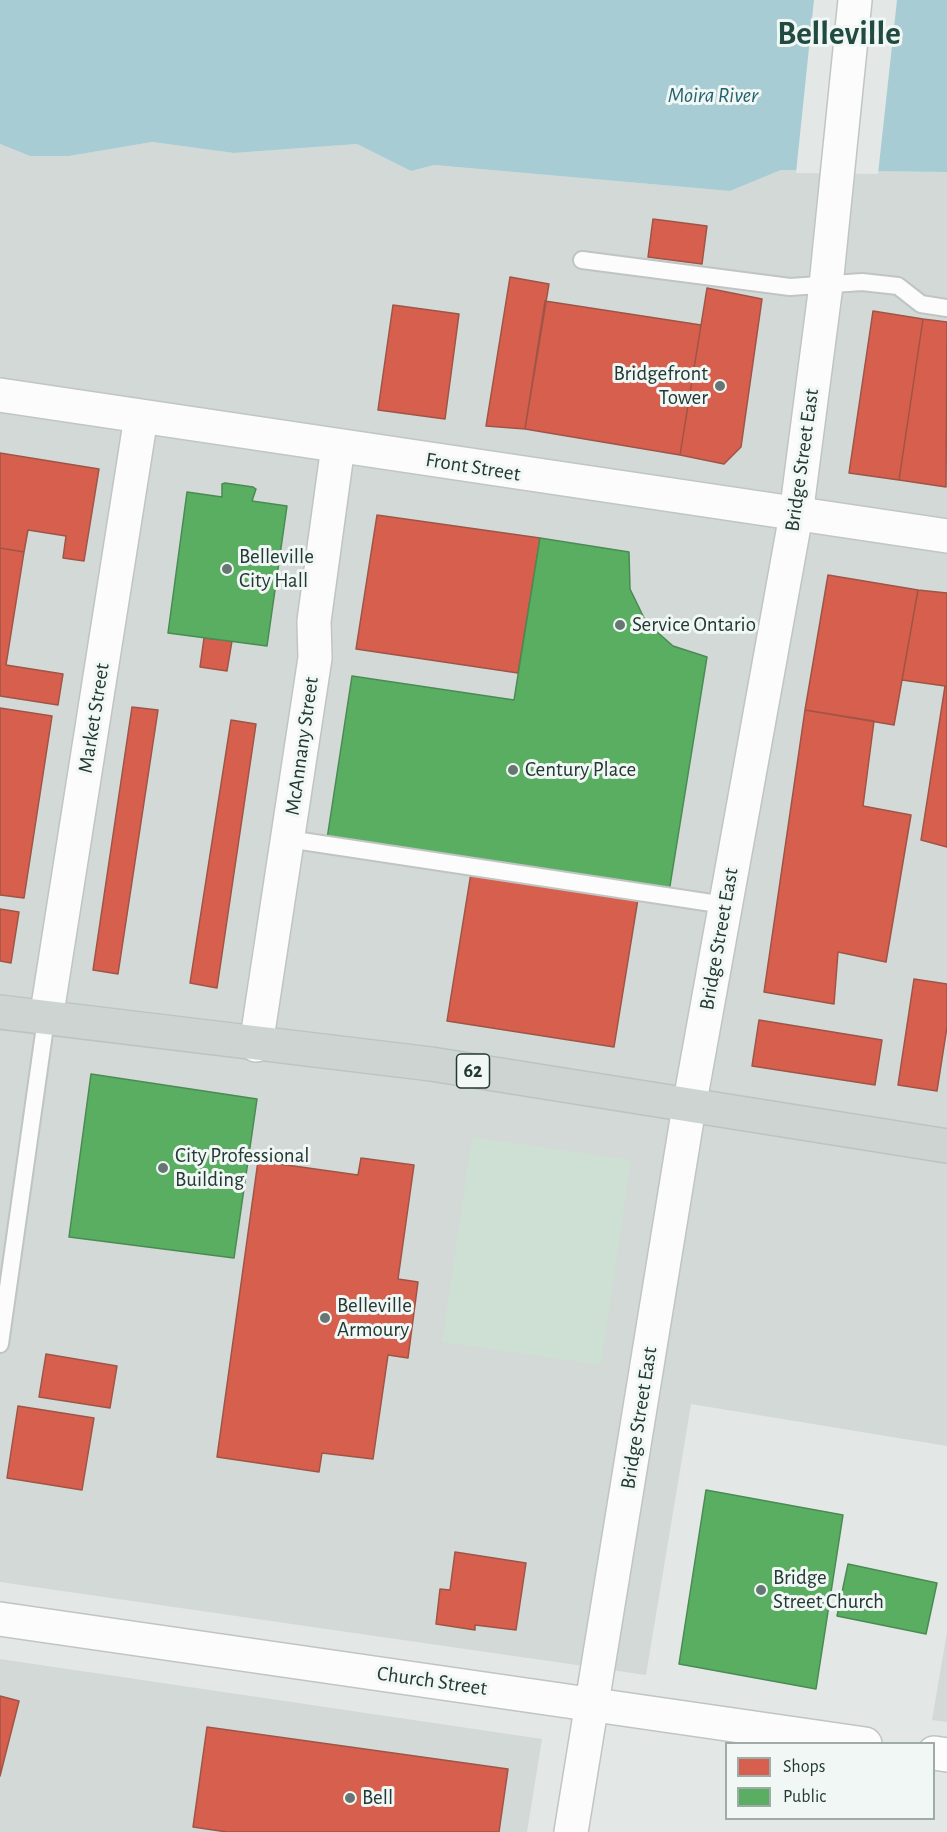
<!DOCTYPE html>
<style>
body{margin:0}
#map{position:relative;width:947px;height:1832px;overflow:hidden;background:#e3e8e6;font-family:"Alegreya Sans",sans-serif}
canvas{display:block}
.legend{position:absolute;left:725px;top:1742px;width:210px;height:78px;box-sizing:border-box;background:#f1f7f4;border:2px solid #9faba7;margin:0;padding:8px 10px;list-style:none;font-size:18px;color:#233934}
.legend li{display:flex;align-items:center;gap:12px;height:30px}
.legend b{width:30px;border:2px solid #9faba7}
</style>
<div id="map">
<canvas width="947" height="1832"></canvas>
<ul class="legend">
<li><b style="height:16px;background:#d6604d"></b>Shops</li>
<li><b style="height:16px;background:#5aae61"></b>Public</li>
</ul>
</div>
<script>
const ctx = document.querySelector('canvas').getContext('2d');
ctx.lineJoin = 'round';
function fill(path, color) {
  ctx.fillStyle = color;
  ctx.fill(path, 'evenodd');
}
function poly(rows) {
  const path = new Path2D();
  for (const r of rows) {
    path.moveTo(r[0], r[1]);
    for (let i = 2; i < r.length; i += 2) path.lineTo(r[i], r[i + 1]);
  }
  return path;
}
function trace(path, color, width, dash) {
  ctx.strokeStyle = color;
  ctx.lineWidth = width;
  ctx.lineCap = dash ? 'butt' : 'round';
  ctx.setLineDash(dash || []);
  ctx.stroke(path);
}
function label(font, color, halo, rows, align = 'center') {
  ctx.font = font + ' "Alegreya Sans",sans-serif';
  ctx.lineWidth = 6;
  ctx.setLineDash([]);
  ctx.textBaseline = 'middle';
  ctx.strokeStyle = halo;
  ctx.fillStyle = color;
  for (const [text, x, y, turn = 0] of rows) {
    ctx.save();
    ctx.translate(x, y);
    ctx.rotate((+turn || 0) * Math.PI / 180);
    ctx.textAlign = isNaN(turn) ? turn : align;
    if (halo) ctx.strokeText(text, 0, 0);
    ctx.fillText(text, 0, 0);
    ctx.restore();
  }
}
fill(poly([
 [152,142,234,153,357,144,411,171,434,165,730,191,781,170,947,172,947,1446,691,1404,646,1675,0,1582,0,144,30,156,69,156],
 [947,1632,947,1722,932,1720],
 [0,1659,542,1739,527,1832,0,1832]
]), '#d2d9d6');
fill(poly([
 [472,1137,631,1160,601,1365,442,1342]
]), '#cee0d3');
fill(poly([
 [0,0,947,0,947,172,781,170,730,191,434,165,411,171,357,144,234,153,152,142,69,156,30,156,0,144]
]), '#a8ccd3');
fill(poly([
 [814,0,897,0,878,174,796,173]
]), '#e3e8e6');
const shops = poly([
 [653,219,707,226,702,264,648,257,653,219],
 [510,277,549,284,525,429,486,426,510,277],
 [707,288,762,299,741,447,724,464,680,455,707,288],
 [545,301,701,325,680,455,525,429,545,301],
 [393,305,459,314,445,419,378,410,393,305],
 [873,311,923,319,899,480,849,473,873,311],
 [923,319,947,322,946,487,899,480,923,319],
 [0,453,99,469,84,561,63,558,66,536,28,530,24,552,0,548,0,453],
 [377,515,540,538,518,673,356,649,377,515],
 [0,548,24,552,6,665,63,674,58,705,0,696,0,548],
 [828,575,918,590,894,725,805,710,828,575],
 [918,590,947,593,947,847,921,840,945,686,902,680,918,590],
 [204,638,232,641,227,671,200,667,204,638],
 [132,707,158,710,118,974,93,970,132,707],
 [0,708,52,716,24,898,0,895,0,708],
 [805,710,874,721,863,806,911,815,886,962,838,952,834,1004,764,992,805,710],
 [231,720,256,724,217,988,190,983,231,720],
 [471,873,638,899,614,1047,447,1021,471,873],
 [0,909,19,912,11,963,0,961,0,909],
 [914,979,947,984,947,1027,937,1091,898,1085,914,979],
 [759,1020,882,1040,875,1085,752,1066,759,1020],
 [361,1158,414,1165,398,1279,418,1282,408,1358,388,1355,373,1459,322,1453,319,1472,217,1457,258,1161,358,1175,361,1158],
 [46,1354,117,1366,110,1408,39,1397,46,1354],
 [18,1406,94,1418,82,1490,7,1478,18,1406],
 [455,1552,526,1563,516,1630,475,1625,475,1630,436,1624,440,1589,450,1590,455,1552],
 [0,1696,19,1701,0,1776,0,1696],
 [207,1727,508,1769,499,1832,227,1832,193,1827,207,1727]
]);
fill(shops, '#d6604d');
trace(shops, '#a05446', 1.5);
const public = poly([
 [225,483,253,487,256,489,252,501,287,506,267,646,168,633,187,492,222,497,222,484,225,483],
 [540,538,629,552,630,589,646,622,673,646,707,657,669,892,327,839,352,676,514,700,540,538],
 [91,1074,257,1099,234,1258,69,1237,91,1074],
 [706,1490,843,1515,816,1689,679,1664,706,1490],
 [848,1564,937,1583,926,1634,837,1616,848,1564]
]);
fill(public, '#5aae61');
trace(public, '#4a8b54', 1.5);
const service = poly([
 [582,260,790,287,862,282,898,286,921,304,947,308],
 [288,839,725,905],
 [0,1344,46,1019]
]);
const minor = poly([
 [46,1019,141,417],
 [256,1045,315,658,314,621,338,446]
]);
const tertiary = poly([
 [0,1619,865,1744],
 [934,1753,947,1755],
 [571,1832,689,1107,796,515,826,285,855,0]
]);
const secondary = poly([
 [0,395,947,536]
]);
const primary = poly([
 [0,1012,431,1064,947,1146]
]);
trace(service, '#c0c5c3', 20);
trace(minor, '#c0c5c3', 36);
trace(tertiary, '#c0c5c3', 36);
trace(secondary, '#c0c6c3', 36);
trace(primary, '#bcc4c2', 36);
trace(service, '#fbfcfb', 16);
trace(minor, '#fbfcfb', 33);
trace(tertiary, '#fbfcfb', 33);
trace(secondary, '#fbfcfb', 33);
trace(primary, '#ced4d2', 33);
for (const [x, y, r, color] of [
 [720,386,6,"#667672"],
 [227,569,6,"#667672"],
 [620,625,6,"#667672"],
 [513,770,6,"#667672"],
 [163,1168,6,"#667672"],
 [325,1318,6,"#667672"],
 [761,1590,6,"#667672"],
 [350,1798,6,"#667672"]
]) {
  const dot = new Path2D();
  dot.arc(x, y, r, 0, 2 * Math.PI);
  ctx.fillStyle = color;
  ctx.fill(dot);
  trace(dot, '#f1f7f4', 2);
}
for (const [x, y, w] of [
 [473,1071,33]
]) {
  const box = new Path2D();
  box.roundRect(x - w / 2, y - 17, w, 34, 4.5);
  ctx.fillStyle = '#f1f7f4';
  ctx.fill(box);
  trace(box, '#233934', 1.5);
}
label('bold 20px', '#233934', null, [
 ["62",473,1071]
]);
label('21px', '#233934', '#f1f7f4', [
 ["Bridgefront",708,374,"right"],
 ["Tower",708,398,"right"],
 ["Belleville",239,557],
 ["City Hall",239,581],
 ["Service Ontario",632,625],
 ["Century Place",525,770],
 ["City Professional",175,1156],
 ["Building",175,1180],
 ["Belleville",337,1306],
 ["Armoury",337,1330],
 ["Bridge",773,1578],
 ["Street Church",773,1602],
 ["Bell",362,1798]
], 'left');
label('21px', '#233934', '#f1f7f4', [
 ["Bridge Street East",802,460,-82],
 ["Front Street",473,467,9],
 ["Market Street",94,718,-81],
 ["McAnnany Street",302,746,-82],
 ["Bridge Street East",719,939,-80],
 ["Bridge Street East",639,1418,-81],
 ["Church Street",432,1681,8]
]);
label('italic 22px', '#236270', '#f1f7f4', [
 ["Moira River",713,95]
]);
label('bold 33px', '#214a40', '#f1f7f4', [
 ["Belleville",839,34]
]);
</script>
